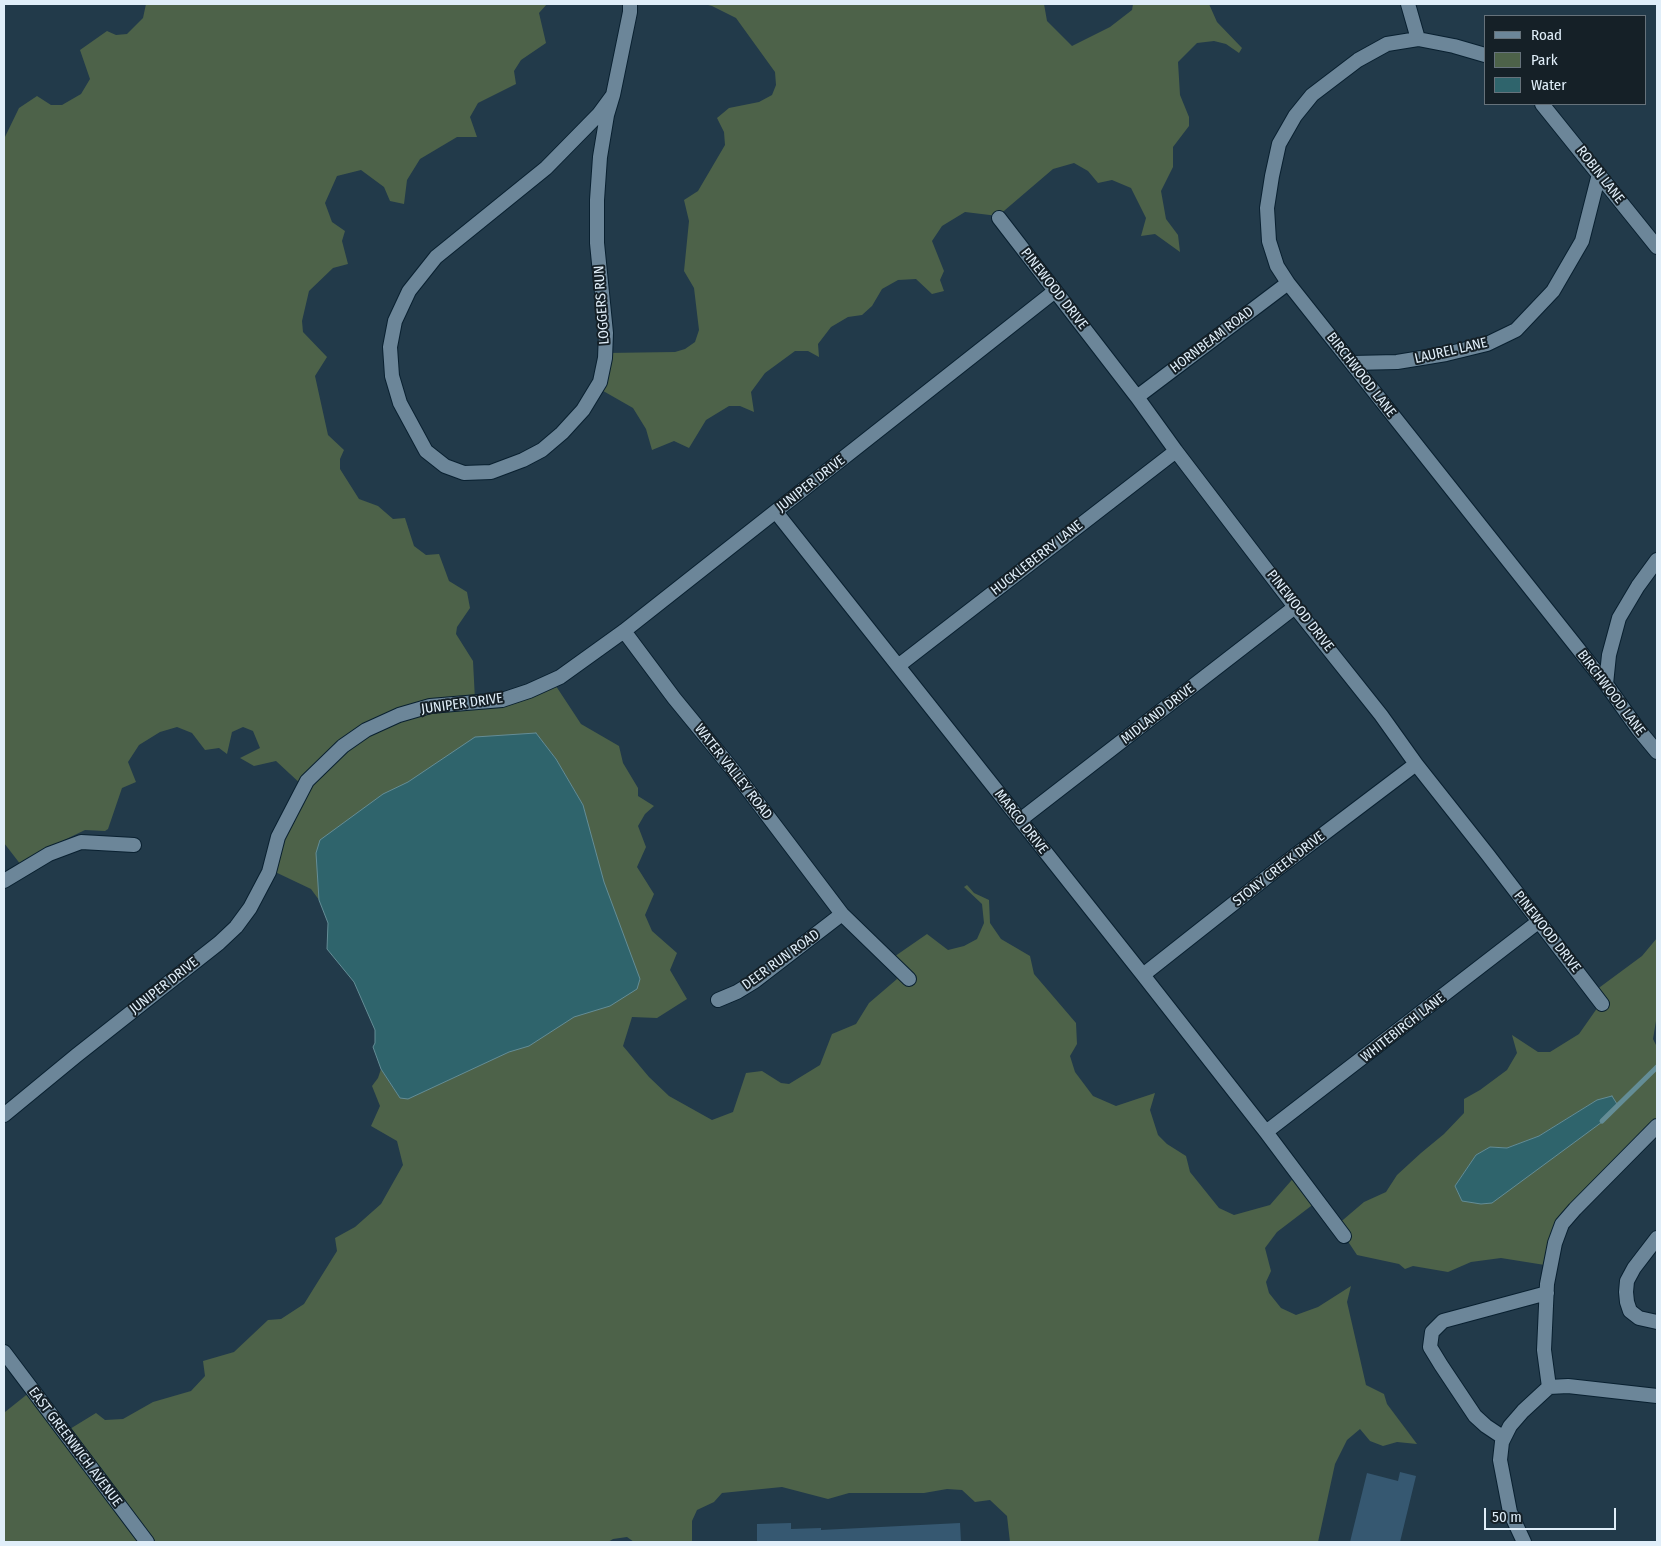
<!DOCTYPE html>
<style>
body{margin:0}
#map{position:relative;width:1661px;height:1546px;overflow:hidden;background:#223a4a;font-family:"Fira Sans Condensed",sans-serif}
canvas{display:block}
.frame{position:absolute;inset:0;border:5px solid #e0eef9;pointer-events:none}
.legend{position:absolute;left:1484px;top:15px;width:162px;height:90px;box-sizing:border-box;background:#152027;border:1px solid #66727b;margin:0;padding:6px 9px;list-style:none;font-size:15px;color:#e0eef9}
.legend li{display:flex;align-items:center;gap:10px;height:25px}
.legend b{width:25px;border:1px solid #66727b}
.scale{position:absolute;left:1484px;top:1508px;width:132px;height:22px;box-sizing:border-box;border:2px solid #e0eef9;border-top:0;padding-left:6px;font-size:15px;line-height:18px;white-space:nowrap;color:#e0eef9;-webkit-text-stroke:4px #152027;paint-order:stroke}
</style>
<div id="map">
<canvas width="1661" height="1546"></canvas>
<div class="frame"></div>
<ul class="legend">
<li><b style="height:6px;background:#6c8699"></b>Road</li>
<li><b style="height:14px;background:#4d6249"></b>Park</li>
<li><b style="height:14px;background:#2f646c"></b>Water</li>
</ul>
<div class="scale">50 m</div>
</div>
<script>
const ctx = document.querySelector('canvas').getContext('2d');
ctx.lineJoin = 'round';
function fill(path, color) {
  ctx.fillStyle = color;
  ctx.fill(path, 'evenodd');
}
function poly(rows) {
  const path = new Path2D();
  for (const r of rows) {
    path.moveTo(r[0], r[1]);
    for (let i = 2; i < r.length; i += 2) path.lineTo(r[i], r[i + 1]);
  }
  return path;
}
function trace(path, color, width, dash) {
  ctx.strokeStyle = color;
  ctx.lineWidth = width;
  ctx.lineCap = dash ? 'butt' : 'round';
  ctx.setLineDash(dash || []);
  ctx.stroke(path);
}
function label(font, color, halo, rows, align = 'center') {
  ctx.font = font + ' "Fira Sans Condensed",sans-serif';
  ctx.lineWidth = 4;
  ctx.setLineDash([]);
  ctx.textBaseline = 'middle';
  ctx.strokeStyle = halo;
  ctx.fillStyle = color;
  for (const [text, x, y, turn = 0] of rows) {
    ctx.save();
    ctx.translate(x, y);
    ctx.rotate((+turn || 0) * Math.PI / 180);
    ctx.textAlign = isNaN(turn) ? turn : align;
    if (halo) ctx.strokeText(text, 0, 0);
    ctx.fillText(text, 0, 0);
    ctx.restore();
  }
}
fill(poly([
 [146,4,547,4,539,13,546,43,521,60,514,71,516,84,478,103,470,117,477,137,457,137,420,159,407,180,404,204,390,201,384,187,361,170,337,176,325,203,332,222,345,231,342,241,348,264,333,268,309,291,302,321,303,332,327,357,315,376,328,435,344,450,340,459,340,469,359,499,378,506,393,519,405,518,414,546,426,555,439,554,449,581,467,592,470,608,457,627,456,634,473,661,475,700,552,680,581,724,619,746,623,763,638,788,638,796,654,806,645,814,638,826,646,847,637,867,654,894,645,915,652,931,677,953,670,970,687,999,657,1018,632,1017,623,1046,649,1077,669,1096,712,1120,733,1112,746,1073,762,1071,781,1083,789,1084,820,1065,832,1034,856,1024,869,1003,897,979,888,961,927,934,948,950,964,946,977,939,984,923,982,904,964,887,967,885,974,893,989,900,990,923,1001,939,1030,956,1034,974,1076,1023,1077,1044,1070,1056,1075,1072,1093,1096,1116,1106,1155,1093,1150,1110,1158,1135,1167,1144,1186,1156,1190,1172,1219,1208,1234,1215,1270,1205,1297,1174,1315,1203,1277,1232,1265,1248,1271,1271,1266,1282,1269,1293,1281,1308,1296,1315,1318,1307,1351,1286,1347,1302,1366,1385,1384,1394,1387,1404,1417,1444,1397,1442,1383,1446,1370,1441,1360,1429,1347,1440,1335,1464,1318,1542,1010,1542,1007,1516,990,1500,975,1502,962,1490,947,1489,924,1493,849,1493,828,1499,782,1487,722,1493,714,1502,697,1510,692,1521,692,1542,634,1542,627,1537,613,1539,608,1542,4,1542,5,1412,30,1392,65,1432,96,1413,105,1420,123,1419,153,1402,191,1391,205,1376,203,1361,234,1352,268,1320,281,1319,304,1304,337,1251,335,1238,355,1227,381,1204,403,1165,397,1141,371,1126,380,1106,372,1086,378,1078,381,1069,400,1098,599,871,583,805,556,759,536,733,320,897,319,900,311,889,271,870,303,786,276,761,254,766,240,758,260,748,253,731,243,727,232,732,227,754,219,748,205,750,192,733,177,727,160,732,139,745,128,762,136,782,122,788,108,829,105,831,85,830,46,849,21,865,4,843,4,139,19,108,37,96,51,105,62,105,81,94,90,79,80,50,107,31,116,35,127,34,143,18],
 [704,4,1044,4,1047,21,1072,46,1110,27,1132,10,1133,4,1209,4,1217,22,1242,48,1239,53,1226,44,1214,41,1197,43,1178,62,1180,95,1189,117,1189,126,1173,147,1173,167,1161,191,1166,219,1178,235,1180,252,1155,234,1141,236,1146,218,1131,188,1112,180,1098,183,1088,171,1074,163,1053,169,998,216,965,212,942,226,932,241,944,271,940,280,944,291,932,294,916,279,898,280,882,289,872,306,862,315,848,317,831,327,818,344,819,357,808,351,795,351,765,373,751,392,754,412,740,406,729,406,706,420,689,448,674,441,652,450,646,429,633,408,598,388,606,353,675,352,685,349,695,342,699,330,694,288,684,271,689,221,684,200,698,191,725,145,724,132,717,118,729,108,759,102,772,95,776,85,775,72,736,18,712,6],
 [1657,938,1657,1015,1653,1039,1657,1047,1657,1125,1562,1223,1551,1266,1501,1258,1471,1262,1448,1272,1413,1266,1405,1269,1399,1264,1357,1255,1337,1225,1364,1202,1386,1192,1397,1175,1421,1153,1444,1134,1464,1113,1464,1099,1480,1090,1507,1070,1517,1053,1512,1035,1538,1052,1550,1052,1579,1034,1600,1004,1596,990,1642,956],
 [1597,1100,1462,1201,1455,1186,1476,1155,1490,1147,1507,1148,1539,1136]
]), '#4d6249');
const water = poly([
 [536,733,556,759,583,805,604,882,640,979,637,989,610,1006,574,1017,529,1046,509,1052,408,1099,400,1098,381,1069,373,1047,375,1043,375,1030,354,982,327,949,328,923,319,900,316,853,320,840,383,794,408,782,475,737,536,733],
 [1612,1096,1617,1104,1602,1122,1492,1203,1481,1204,1462,1201,1455,1186,1476,1155,1490,1147,1507,1148,1539,1136,1597,1100,1612,1096]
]);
fill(water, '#2f646c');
trace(water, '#648d96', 1);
trace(poly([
 [1602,1121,1657,1067]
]), '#648d96', 5);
fill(poly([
 [1400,1472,1416,1476,1400,1542,1350,1542,1367,1473,1398,1481],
 [791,1523,791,1529,821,1528,821,1530,960,1523,961,1542,757,1542,757,1524]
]), '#365871');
const minor = poly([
 [1408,4,1418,39],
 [1485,55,1454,46,1418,39,1387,44,1358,60,1312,95,1295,116,1279,144,1272,176,1267,208,1269,241,1277,266,1288,283,1572,641,1606,684,1638,729,1657,752],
 [613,95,607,115,600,157,597,200,597,243,606,333,605,358,600,382,583,410,562,433,542,450,523,460,491,472,464,473,445,466,426,451,400,403,392,376,390,347,395,321,409,291,436,257,546,168,599,114,613,95],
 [613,95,630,12,630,4],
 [1542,104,1657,247],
 [999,218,1137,397,1176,451,1295,607,1381,715,1416,764,1488,855,1602,1004],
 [1352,363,1397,362,1446,354,1487,344,1516,330,1553,291,1582,241,1599,174],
 [1137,397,1288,283],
 [776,512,1143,975,1266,1132,1344,1236],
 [624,631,674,698,733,770,842,914,909,979],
 [898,666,1176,451],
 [1606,684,1609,655,1619,618,1638,586,1657,560],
 [1020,820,1295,607],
 [4,881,49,854,81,842,134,845],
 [1143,975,1276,870,1416,764],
 [718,1000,737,992,755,981,842,914],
 [4,1115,77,1055,219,943,236,927,250,908,269,872,278,837,307,781,343,746,366,730,399,715,430,706,502,700,529,691,560,677,624,631,1055,291],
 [1266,1132,1538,922],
 [1657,1238,1634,1268,1627,1281,1626,1292,1627,1302,1630,1311,1639,1318,1657,1322],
 [1549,1387,1568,1386,1657,1396],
 [1504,1438,1486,1426,1475,1416,1441,1365,1430,1347,1432,1332,1443,1321,1547,1293],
 [1524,1542,1510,1512,1500,1460,1502,1442,1510,1426,1523,1411,1549,1387,1544,1350,1547,1284,1555,1243,1562,1224,1575,1209,1657,1126]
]);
const tertiary = poly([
 [4,1352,147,1542]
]);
trace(minor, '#092030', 16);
trace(tertiary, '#092030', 16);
trace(minor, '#6c8699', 14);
trace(tertiary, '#6c8699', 14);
label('14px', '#e0eef9', '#152027', [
 ["ROBIN LANE",1600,175,52],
 ["PINEWOOD DRIVE",1054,289,52],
 ["LOGGERS RUN",602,305,-94],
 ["HORNBEAM ROAD",1212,340,-37],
 ["LAUREL LANE",1451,351,-13],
 ["BIRCHWOOD LANE",1361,375,52],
 ["JUNIPER DRIVE",811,484,-38],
 ["HUCKLEBERRY LANE",1037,558,-38],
 ["PINEWOOD DRIVE",1300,611,52],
 ["BIRCHWOOD LANE",1611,693,53],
 ["JUNIPER DRIVE",462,704,-8],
 ["MIDLAND DRIVE",1158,714,-38],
 ["WATER VALLEY ROAD",733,772,52],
 ["MARCO DRIVE",1021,822,52],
 ["STONY CREEK DRIVE",1279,869,-38],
 ["PINEWOOD DRIVE",1547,932,52],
 ["DEER RUN ROAD",781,960,-36],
 ["JUNIPER DRIVE",164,986,-38],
 ["WHITEBIRCH LANE",1403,1028,-38],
 ["EAST GREENWICH AVENUE",75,1447,53]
]);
</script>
